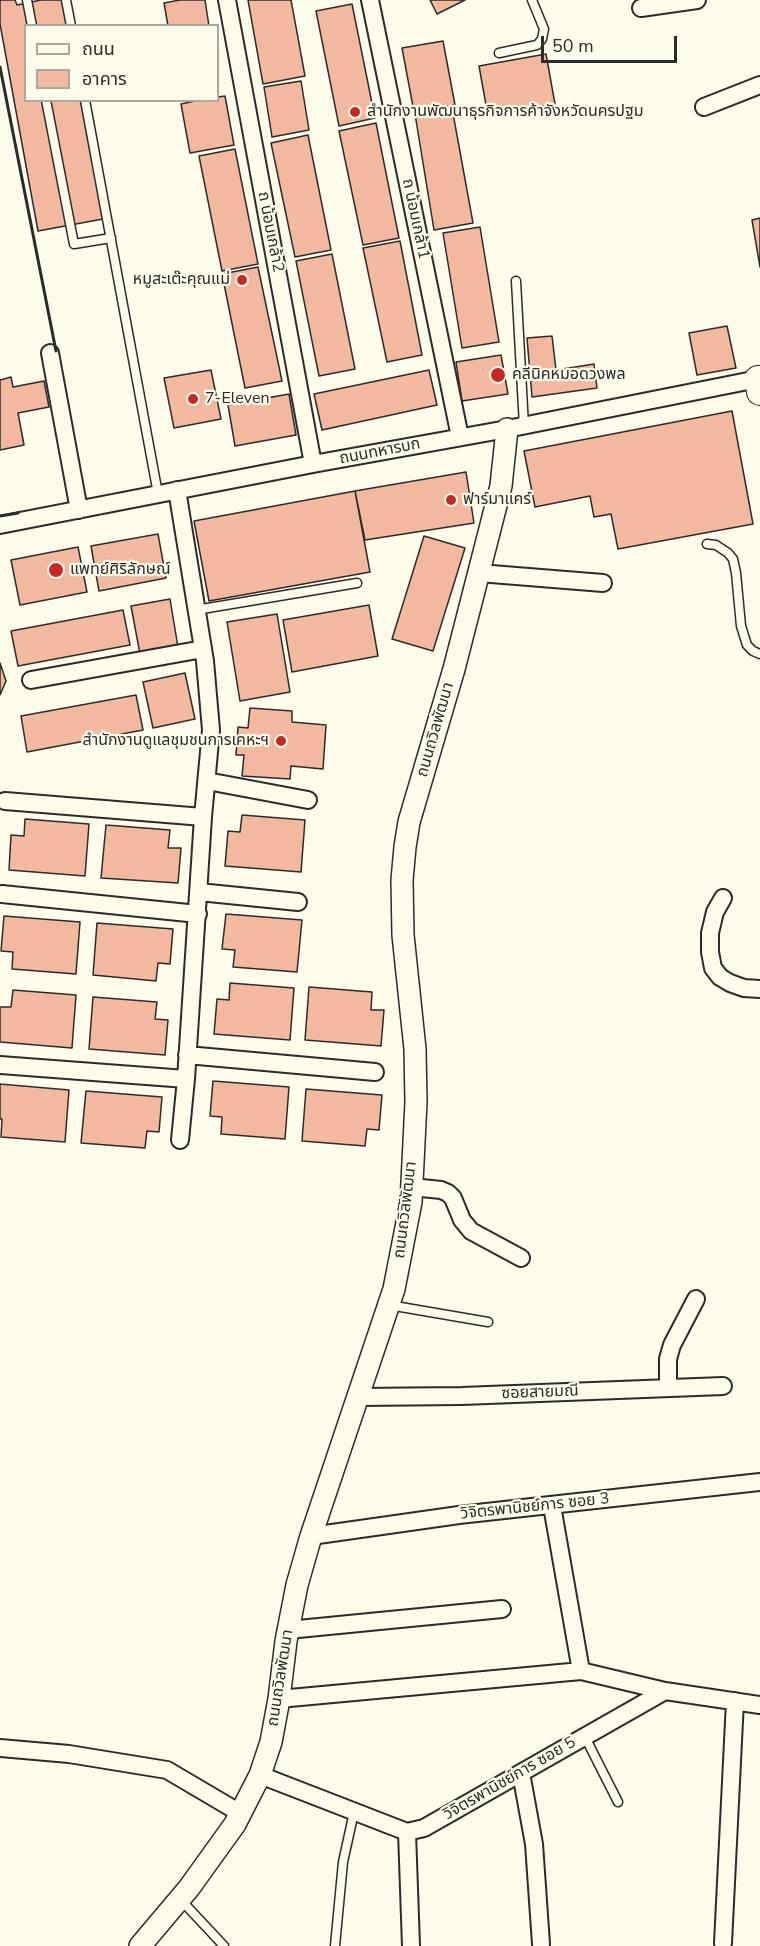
<!DOCTYPE html>
<meta charset="utf-8">
<style>
body{margin:0}
#map{position:relative;width:760px;height:1946px;overflow:hidden;background:#fdfbea;font-family:"Nunito Sans","Noto Sans Thai",sans-serif}
canvas{display:block}
.legend{position:absolute;left:24px;top:24px;width:195px;height:78px;box-sizing:border-box;background:#fdfbea;border:2px solid #a9a89e;margin:0;padding:8px 10px;list-style:none;font-size:18px;color:#2b2b2b}
.legend li{display:flex;align-items:center;gap:12px;height:30px}
.legend b{width:30px;border:2px solid #a9a89e}
.scale{position:absolute;left:541px;top:36px;width:136px;height:27px;box-sizing:border-box;border:3px solid #2b2b2b;border-top:0;padding-left:8px;font-size:18px;line-height:21px;white-space:nowrap;color:#2b2b2b;-webkit-text-stroke:4px #fdfbea;paint-order:stroke}
</style>
<div id="map">
<canvas width="760" height="1946"></canvas>
<ul class="legend">
<li><b style="height:8px;background:#fdfbea"></b>ถนน</li>
<li><b style="height:16px;background:#f2b8a0"></b>อาคาร</li>
</ul>
<div class="scale">50 m</div>
</div>
<script>
const ctx = document.querySelector('canvas').getContext('2d');
ctx.lineJoin = 'round';
function fill(path, color) {
  ctx.fillStyle = color;
  ctx.fill(path, 'evenodd');
}
function poly(rows) {
  const path = new Path2D();
  for (const r of rows) {
    path.moveTo(r[0], r[1]);
    for (let i = 2; i < r.length; i += 2) path.lineTo(r[i], r[i + 1]);
  }
  return path;
}
function trace(path, color, width, dash) {
  ctx.strokeStyle = color;
  ctx.lineWidth = width;
  ctx.lineCap = dash ? 'butt' : 'round';
  ctx.setLineDash(dash || []);
  ctx.stroke(path);
}
function label(font, color, halo, rows, align = 'center') {
  ctx.font = font + ' "Nunito Sans","Noto Sans Thai",sans-serif';
  ctx.lineWidth = 4.5;
  ctx.setLineDash([]);
  ctx.textBaseline = 'middle';
  ctx.strokeStyle = halo;
  ctx.fillStyle = color;
  for (const [text, x, y, turn = 0] of rows) {
    ctx.save();
    ctx.translate(x, y);
    ctx.rotate((+turn || 0) * Math.PI / 180);
    ctx.textAlign = isNaN(turn) ? turn : align;
    if (halo) ctx.strokeText(text, 0, 0);
    ctx.fillText(text, 0, 0);
    ctx.restore();
  }
}
const building = poly([
 [0,0,15,0,17,5,41,0,66,0,71,26,26,26,26,100,83,100,103,219,38,231,0,24,0,0],
 [180,0,205,0,209,26,168,26,164,3,180,0],
 [248,0,291,0,305,76,263,84,248,0],
 [430,0,465,0,437,14,430,0],
 [352,4,375,118,339,126,316,11,352,4],
 [443,41,455,105,414,112,402,48,443,41],
 [546,54,555,104,488,116,479,66,546,54],
 [301,81,309,130,272,137,264,87,301,81],
 [225,96,234,145,190,153,181,104,200,100,218,100,218,97,225,96],
 [452,108,473,223,434,230,415,114,452,108],
 [376,123,399,238,363,245,339,131,376,123],
 [308,135,331,250,295,257,271,143,308,135],
 [235,149,258,264,222,271,199,156,235,149],
 [760,218,760,267,752,220,760,218],
 [480,227,499,342,462,348,443,233,480,227],
 [400,241,422,355,387,362,363,248,400,241],
 [332,254,355,369,319,376,296,261,332,254],
 [258,267,282,381,245,388,222,274,258,267],
 [727,326,736,368,697,375,689,333,727,326],
 [552,336,556,370,594,364,597,388,532,397,527,338,552,336],
 [501,355,508,394,462,401,456,362,501,355],
 [211,370,221,419,174,428,164,378,211,370],
 [429,370,437,405,322,430,314,394,429,370],
 [11,377,13,387,44,381,49,407,18,413,24,445,0,450,0,380,11,377],
 [289,394,296,435,235,446,228,405,289,394],
 [732,411,753,524,618,549,611,514,594,517,590,496,535,507,524,451,732,411],
 [466,472,474,523,365,540,355,491,466,472],
 [355,491,370,572,209,601,194,521,355,491],
 [158,534,166,578,99,591,91,546,158,534],
 [424,536,465,548,433,651,392,639,424,536],
 [78,547,87,592,20,605,11,560,78,547],
 [170,599,178,647,140,654,131,606,170,599],
 [369,605,378,656,292,672,283,620,369,605],
 [123,610,130,645,18,666,11,631,123,610],
 [277,614,290,692,240,701,227,622,277,614],
 [0,663,6,681,0,695,0,663],
 [185,673,195,719,153,728,143,682,185,673],
 [136,695,143,730,27,752,21,716,136,695],
 [250,708,292,711,292,722,326,725,323,769,291,766,290,779,242,776,244,755,236,755,238,727,248,728,250,708],
 [242,815,305,820,301,872,225,866,228,831,240,832,242,815],
 [25,819,89,824,85,876,9,870,11,835,24,836,25,819],
 [106,825,170,830,168,848,181,848,178,883,101,878,106,825],
 [226,914,302,920,297,972,233,967,235,950,222,949,226,914],
 [4,916,80,922,76,974,12,969,13,952,1,951,4,916],
 [97,923,173,929,170,964,158,963,156,981,93,975,97,923],
 [230,983,294,988,290,1040,214,1034,217,999,229,1000,230,983],
 [309,987,372,992,371,1010,384,1010,381,1046,305,1040,309,987],
 [13,990,76,995,72,1048,0,1042,0,1007,11,1007,13,990],
 [93,997,157,1002,155,1019,168,1020,165,1055,89,1049,93,997],
 [213,1081,289,1087,285,1139,221,1134,222,1117,210,1116,213,1081],
 [0,1084,69,1090,65,1142,1,1137,2,1119,0,1119,0,1084],
 [306,1089,382,1095,379,1130,367,1129,365,1146,302,1141,306,1089],
 [86,1091,162,1097,159,1132,147,1131,145,1148,81,1143,86,1091]
]);
fill(building, '#f2b8a0');
trace(building, '#2b2b2b', 1.5);
const service = poly([
 [27,0,32,26],
 [66,0,71,26],
 [499,53,537,45,542,39,544,29,532,0],
 [46,100,74,244,111,238],
 [85,100,158,494],
 [516,281,524,426],
 [707,544,716,545,728,553,733,559,736,573,741,626,747,645,753,651,760,654],
 [196,610,357,583],
 [389,1305,488,1322],
 [585,1737,618,1802],
 [180,1899,224,1946],
 [335,1946,343,1862,354,1812]
]);
const minor = poly([
 [227,0,313,464],
 [370,0,460,437],
 [641,8,697,0],
 [704,107,760,85],
 [50,353,79,510],
 [177,490,205,661,211,730,203,817,186,1079,180,1140],
 [0,525,313,464,507,429,758,379],
 [479,573,603,583],
 [31,680,203,649],
 [207,781,308,800],
 [5,801,203,817],
 [199,892,298,902],
 [2,894,198,914],
 [723,898,715,912,710,933,710,952,713,968,720,977,730,983,744,988,760,989],
 [187,1055,375,1072],
 [0,1065,186,1079],
 [412,1187,441,1190,448,1193,453,1198,462,1220,471,1231,521,1258],
 [668,1388,668,1359,672,1345,696,1299],
 [358,1397,462,1396,723,1386],
 [552,1506,581,1671,665,1691],
 [311,1536,459,1515,760,1482],
 [288,1630,502,1609],
 [279,1699,581,1671],
 [0,1748,69,1754,167,1770,240,1813],
 [521,1773,534,1844,541,1944],
 [260,1775,407,1832,424,1828,665,1691,760,1705],
 [407,1832,411,1946],
 [723,1943,735,1701]
]);
const tertiary = poly([
 [140,1946,189,1888,235,1824,260,1775,271,1742,279,1699,286,1641,297,1585,311,1536,394,1289,411,1202,416,1102,415,1049,403,935,402,880,405,847,409,822,454,669,501,486,507,429]
]);
const primary = poly([
 [760,379,758,379,760,392]
]);
trace(service, '#2b2b2b', 11);
trace(minor, '#2b2b2b', 20);
trace(tertiary, '#2b2b2b', 24);
trace(primary, '#2b2b2b', 28);
trace(service, '#fdfbea', 8);
trace(minor, '#fdfbea', 16);
trace(tertiary, '#fdfbea', 21);
trace(primary, '#fdfbea', 26);
trace(poly([
 [0,67,56,351],
 [0,516,18,513]
]), '#2b2b2b', 3);
for (const [x, y, r, color] of [
 [355,112,6,"#c62828"],
 [242,280,6,"#c62828"],
 [498,375,8,"#c62828"],
 [193,399,6,"#c62828"],
 [451,500,6,"#c62828"],
 [56,570,8,"#c62828"],
 [281,741,6,"#c62828"]
]) {
  const dot = new Path2D();
  dot.arc(x, y, r, 0, 2 * Math.PI);
  ctx.fillStyle = color;
  ctx.fill(dot);
  trace(dot, '#fdfbea', 2);
}
label('16px', '#2b2b2b', '#fdfbea', [
 ["สำนักงานพัฒนาธุรกิจการค้าจังหวัดนครปฐม",367,112],
 ["หมูสะเต๊ะคุณแม่",230,280,"right"],
 ["คลีนิคหมอดวงพล",512,375],
 ["7-Eleven",205,399],
 ["ฟาร์มาแคร์",463,500],
 ["แพทย์ศิริลักษณ์",70,570],
 ["สำนักงานดูแลชุมชนการเคหะฯ",269,741,"right"]
], 'left');
label('16px', '#2b2b2b', '#fdfbea', [
 ["ถ น้อมเกล้า1",415,219,78],
 ["ถ น้อมเกล้า2",270,232,79],
 ["ถนนทหารบก",380,452,-11],
 ["ถนนถวิลพัฒนา",436,730,-74],
 ["ถนนถวิลพัฒนา",406,1210,-83],
 ["ซอยสายมณี",540,1393,-2],
 ["วิจิตรพานิชย์การ ซอย 3",535,1507,-6],
 ["ถนนถวิลพัฒนา",281,1678,-81],
 ["วิจิตรพานิชย์การ ซอย 5",510,1779,-30]
]);
</script>
